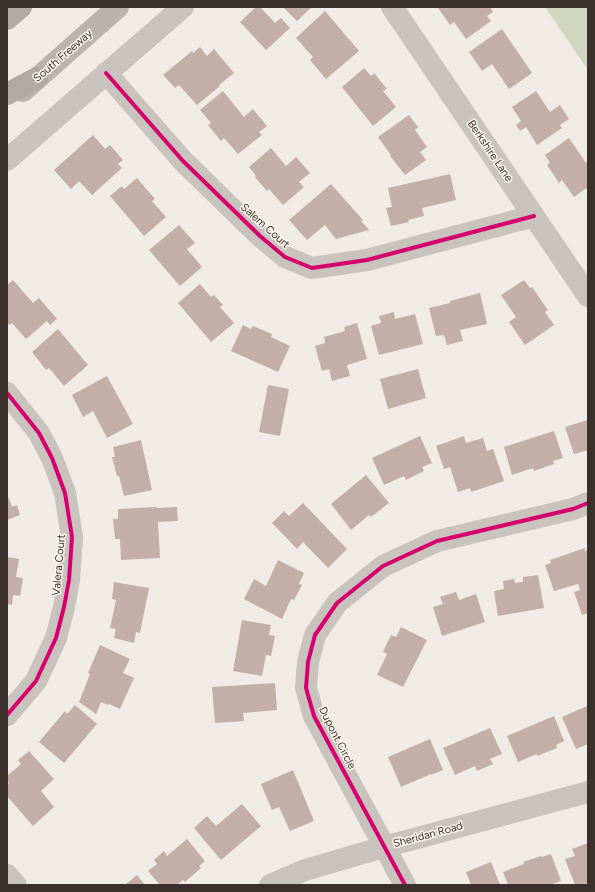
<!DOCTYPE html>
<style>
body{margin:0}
#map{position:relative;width:595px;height:892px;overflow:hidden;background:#f0ebe5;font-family:Figtree,sans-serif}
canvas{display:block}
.frame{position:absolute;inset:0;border:8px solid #3b302b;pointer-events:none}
</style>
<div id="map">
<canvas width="595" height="892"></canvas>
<div class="frame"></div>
</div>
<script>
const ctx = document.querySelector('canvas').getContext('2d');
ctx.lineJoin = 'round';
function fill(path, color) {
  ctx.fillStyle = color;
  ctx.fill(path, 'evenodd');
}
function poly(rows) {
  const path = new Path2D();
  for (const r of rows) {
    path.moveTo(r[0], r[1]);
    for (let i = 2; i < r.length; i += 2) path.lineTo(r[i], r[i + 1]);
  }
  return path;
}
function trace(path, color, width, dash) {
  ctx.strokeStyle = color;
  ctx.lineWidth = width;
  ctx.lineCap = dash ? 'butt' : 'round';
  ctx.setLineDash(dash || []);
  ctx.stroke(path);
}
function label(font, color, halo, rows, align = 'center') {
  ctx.font = font + ' Figtree,sans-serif';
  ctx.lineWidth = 3;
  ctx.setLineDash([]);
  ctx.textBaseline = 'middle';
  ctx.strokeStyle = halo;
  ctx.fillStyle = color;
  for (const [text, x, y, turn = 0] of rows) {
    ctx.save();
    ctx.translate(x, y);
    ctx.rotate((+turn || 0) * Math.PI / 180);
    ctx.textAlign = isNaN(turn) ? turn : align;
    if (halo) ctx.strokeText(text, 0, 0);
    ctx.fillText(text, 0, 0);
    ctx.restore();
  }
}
fill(poly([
 [545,7,588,7,588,70]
]), '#d1d6bf');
fill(poly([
 [256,7,260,7,275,23,281,18,290,28,266,50,240,22],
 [283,7,312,7,297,21],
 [439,7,490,7,493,12,487,16,491,21,466,39,454,22,450,25,438,8],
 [325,11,359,51,326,79,310,60,313,57,296,38],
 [502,29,532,73,509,89,492,64,482,71,469,52],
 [200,47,207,56,214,49,234,73,219,85,220,86,197,105,179,85,175,88,163,75,192,51,193,53],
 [364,68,371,76,374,73,387,89,383,91,396,107,373,126,342,87],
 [223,91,244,117,253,109,267,126,259,132,262,135,238,154,224,138,221,141,208,125,211,123,200,110],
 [536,91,550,112,560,105,569,119,560,125,562,128,537,145,526,127,520,131,516,125,521,121,512,107],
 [409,115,418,127,415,130,427,147,420,152,426,160,405,175,390,156,391,155,378,137],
 [93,135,105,149,110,145,123,160,118,164,122,168,92,195,79,181,71,189,54,170],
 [569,138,586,163,588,161,588,187,574,197,562,180,559,183,547,165,550,163,545,155],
 [271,148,286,166,296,157,310,173,299,182,304,187,283,205,269,189,267,191,255,177,256,176,249,167],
 [450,174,456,200,422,208,424,216,408,220,409,222,391,226,386,208,392,207,388,188],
 [137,178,155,199,152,201,166,217,144,236,110,196,122,186,124,189],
 [331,184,363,220,361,221,369,230,336,239,325,225,307,240,289,220],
 [179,225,195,243,187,249,202,267,180,286,149,250],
 [13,280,33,303,39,298,57,319,50,325,47,321,26,339,12,323,9,325,7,323,7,285],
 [524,280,530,288,532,287,548,310,545,312,554,325,525,345,509,322,516,317,501,295],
 [200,284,211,297,214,295,223,305,220,307,234,323,211,342,178,303],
 [480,293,487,324,460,330,463,341,447,345,444,335,436,336,429,308,450,303,450,301],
 [394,312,395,319,415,314,423,344,379,355,371,326,381,323,379,316],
 [357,323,367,359,347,365,350,376,332,381,329,369,322,371,315,346,325,343,324,337,345,331,344,327],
 [243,325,251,329,253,326,272,334,271,337,290,346,278,372,231,351],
 [58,329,88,365,64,386,49,368,46,370,32,352],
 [418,369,426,398,388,409,380,379],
 [107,376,133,424,107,438,93,411,83,417,72,395],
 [268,385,289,389,280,436,259,432],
 [588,420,588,450,574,454,565,427],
 [554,431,563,458,553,461,554,464,534,471,533,468,512,475,504,447],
 [420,436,432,463,422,467,424,471,406,480,404,476,384,485,372,458],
 [464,436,466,443,483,438,487,451,493,449,504,481,471,492,470,488,458,492,450,467,444,469,436,446],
 [141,440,152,490,124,496,119,476,117,476,112,457,115,457,113,447],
 [366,475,389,503,371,517,369,515,351,530,331,504],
 [7,494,12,507,17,505,20,515,7,520],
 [303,503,347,549,328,568,303,542,297,549,272,523,284,511,289,516],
 [157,507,157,508,177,507,178,521,158,522,160,558,121,560,120,539,115,539,113,519,118,519,118,509],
 [585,548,585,551,588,550,588,613,582,615,574,592,580,590,578,584,554,591,545,565,551,563,550,560],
 [7,557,19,559,16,577,23,578,20,596,13,595,12,605,7,604],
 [278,560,304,573,299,584,302,585,294,600,291,599,282,619,244,599,254,579,266,586],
 [538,575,544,608,498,616,494,591,504,589,503,581,514,579,515,583,523,582,523,577],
 [114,582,149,588,140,633,136,632,134,643,114,638,116,629,110,628,116,600,112,599],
 [456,592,459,600,476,594,485,622,442,636,433,607,443,604,440,597],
 [242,620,271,625,269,635,275,636,271,656,266,655,262,676,233,671],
 [401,627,427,640,403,687,377,675,387,654,383,652,391,635,396,637],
 [100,645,130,659,123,673,134,678,120,709,109,704,108,705,101,702,96,714,79,702,90,674,88,673],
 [275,683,277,710,243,713,244,721,215,723,212,687],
 [75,705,97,724,64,763,39,742,65,711,67,714],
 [587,706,588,744,576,749,562,717],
 [554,716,564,741,556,745,557,748,537,756,537,754,518,762,507,736],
 [490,728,502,754,490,759,493,764,477,771,475,766,455,775,443,748],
 [430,739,443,770,431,775,431,774,401,787,388,757],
 [29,751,54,779,41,791,54,807,33,826,7,796,7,786,9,783,7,780,7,776,21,764,18,760],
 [293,770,314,821,290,831,279,807,272,810,261,784],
 [242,804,261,826,221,860,194,828,207,816,216,826],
 [187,839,205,861,199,866,201,868,185,882,183,880,177,885,160,885,148,871,157,864,154,860,164,851,167,856],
 [588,843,588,883,582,885,575,885,565,859,575,856,572,849],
 [551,854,561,881,549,885,508,885,503,872,524,864,523,862,541,856,542,857],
 [491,862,500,885,471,885,466,872],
 [137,875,145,885,125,885]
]), '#c3afa7');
trace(poly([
 [392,7,588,296],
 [106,73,183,161,260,236,285,257,312,268,367,260,534,216],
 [7,160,183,7],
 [7,393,39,433,52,458,65,493,72,537,69,580,64,607,56,638,36,681,7,715],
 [7,875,16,885],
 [270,885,305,870,384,847,588,792],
 [405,885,314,716,306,688,308,662,315,635,337,603,383,566,437,541,573,509,588,503]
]), '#c9c3be', 22);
trace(poly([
 [23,91,118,7]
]), '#bab3ae', 22);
trace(poly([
 [7,19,21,7],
 [7,94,37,78]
]), '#afaaa4', 22);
trace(poly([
 [106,73,183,161,260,236,285,257,312,268,367,260,534,216],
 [7,393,39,433,52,458,65,493,72,537,69,580,64,607,56,638,36,681,7,715],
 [405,885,314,716,306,688,308,662,315,635,337,603,383,566,437,541,573,509,588,503]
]), '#d6006c', 4);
label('11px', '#3b302b', '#fbf5ee', [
 ["South Freeway",63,56,-41],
 ["Berkshire Lane",490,151,56],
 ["Salem Court",265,226,42],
 ["Valera Court",59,565,-85],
 ["Dupont Circle",337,738,63],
 ["Sheridan Road",428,835,-15]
]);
</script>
